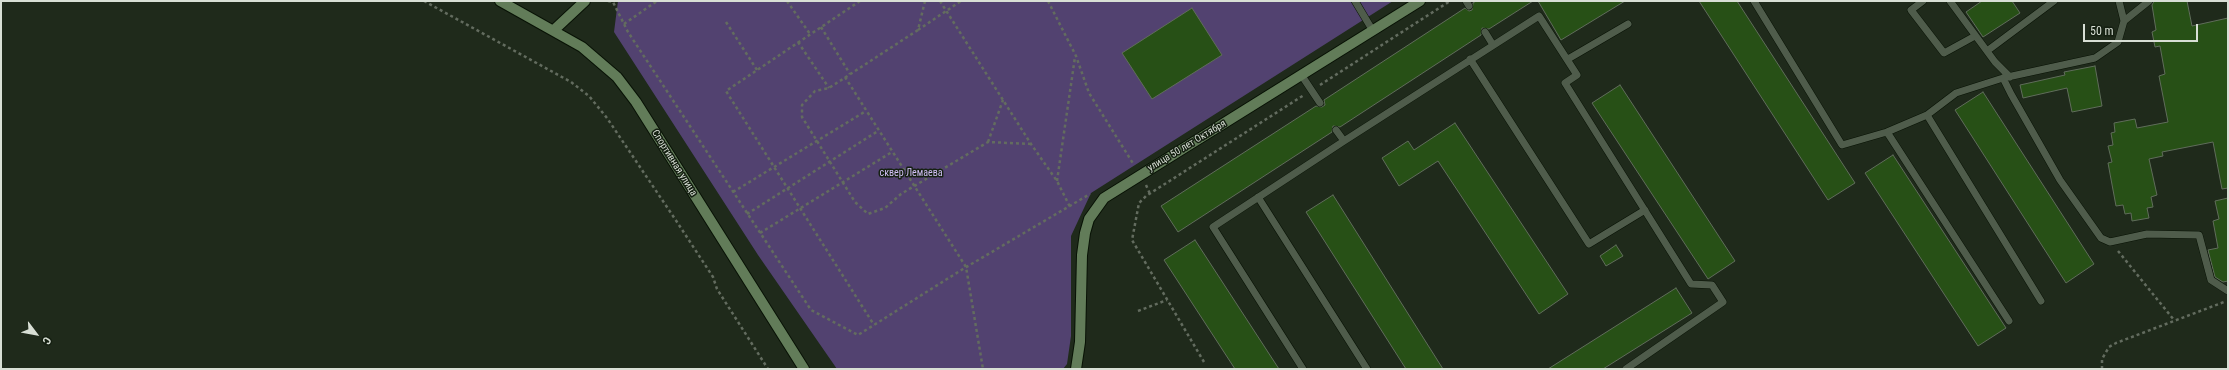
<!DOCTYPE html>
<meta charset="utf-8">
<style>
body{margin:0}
#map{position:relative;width:2229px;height:370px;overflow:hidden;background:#1f2a1b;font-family:"Roboto Condensed",sans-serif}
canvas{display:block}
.frame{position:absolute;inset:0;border:2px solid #d8dfd5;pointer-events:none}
.north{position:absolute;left:16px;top:314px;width:40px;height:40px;-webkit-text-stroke:3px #152012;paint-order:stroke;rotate:122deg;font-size:11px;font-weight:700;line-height:16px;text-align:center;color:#d8dfd5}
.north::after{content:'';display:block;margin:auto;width:14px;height:18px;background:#d8dfd5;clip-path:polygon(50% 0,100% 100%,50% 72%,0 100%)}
.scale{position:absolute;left:2083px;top:24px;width:115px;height:18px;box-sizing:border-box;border:2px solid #d8dfd5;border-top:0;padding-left:5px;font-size:12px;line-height:14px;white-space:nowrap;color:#d8dfd5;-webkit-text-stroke:3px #152012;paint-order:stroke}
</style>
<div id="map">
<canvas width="2229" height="370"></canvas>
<div class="frame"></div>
<div class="north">С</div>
<div class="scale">50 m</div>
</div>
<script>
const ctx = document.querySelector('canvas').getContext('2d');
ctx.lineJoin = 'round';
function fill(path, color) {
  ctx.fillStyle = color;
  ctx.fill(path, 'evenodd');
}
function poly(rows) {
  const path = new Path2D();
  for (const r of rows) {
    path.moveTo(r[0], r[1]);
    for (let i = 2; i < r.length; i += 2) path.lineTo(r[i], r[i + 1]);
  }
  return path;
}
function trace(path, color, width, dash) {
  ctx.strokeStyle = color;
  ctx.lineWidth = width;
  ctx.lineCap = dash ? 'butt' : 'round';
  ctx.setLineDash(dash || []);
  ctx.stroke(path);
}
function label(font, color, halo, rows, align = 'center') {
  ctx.font = font + ' "Roboto Condensed",sans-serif';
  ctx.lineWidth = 3;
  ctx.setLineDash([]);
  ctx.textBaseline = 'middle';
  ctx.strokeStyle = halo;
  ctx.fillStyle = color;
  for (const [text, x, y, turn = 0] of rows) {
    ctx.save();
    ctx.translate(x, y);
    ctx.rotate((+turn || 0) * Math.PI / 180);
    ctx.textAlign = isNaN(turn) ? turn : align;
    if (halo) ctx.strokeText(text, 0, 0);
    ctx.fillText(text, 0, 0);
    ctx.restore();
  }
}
fill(poly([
 [618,1,1393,1,1091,193,1071,236,1071,336,1067,364,1063,369,837,369,758,255,614,32]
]), '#524270');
const building = poly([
 [1476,1,1533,1,1489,29,1482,28,1481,35,1340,127,1333,126,1332,132,1178,232,1161,206,1316,106,1322,107,1325,105,1324,100,1465,8,1469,11,1472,10,1473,3,1476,1],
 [1538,1,1625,1,1561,40,1538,1],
 [1699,1,1737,1,1855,183,1828,200,1699,1],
 [1982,1,2012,1,2020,13,1983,37,1966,12,1982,1],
 [2154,1,2187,1,2192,26,2228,18,2228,188,2222,189,2213,142,2162,152,2163,156,2149,159,2157,195,2151,197,2153,207,2147,208,2149,218,2132,221,2131,213,2125,214,2123,205,2116,206,2108,163,2112,162,2108,146,2113,145,2111,133,2115,132,2114,123,2135,119,2137,128,2168,122,2159,76,2165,74,2160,46,2155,47,2152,32,2156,30,2152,5,2154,1],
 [1192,8,1222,55,1152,99,1122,53,1192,8],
 [2095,66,2102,106,2072,112,2067,88,2023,98,2020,85,2065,75,2064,72,2095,66],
 [1620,85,1735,261,1708,279,1592,103,1620,85],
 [1983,92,2094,264,2066,283,1955,110,1983,92],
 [1455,123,1568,294,1539,314,1438,161,1399,186,1382,158,1408,141,1414,150,1455,123],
 [1893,155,2006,328,1978,346,1865,173,1893,155],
 [1333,195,1443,369,1406,369,1306,212,1333,195],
 [2228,198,2228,281,2223,282,2215,277,2208,250,2218,248,2213,221,2219,219,2215,201,2228,198],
 [1195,240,1279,369,1235,369,1164,260,1195,240],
 [1616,245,1623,256,1606,266,1600,256,1616,245],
 [1676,288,1692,313,1603,369,1548,369,1676,288]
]);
fill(building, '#275016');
trace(building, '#606d5b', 1);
const lane = poly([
 [1355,1,1373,31],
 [1466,1,1469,6],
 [1754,1,1842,145,1887,132,1927,115,1956,93,2003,78,2095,58,2118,42,2124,21,2119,1],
 [1923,1,1911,10,1944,53,1975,36],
 [1950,1,1995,62,2010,77],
 [2124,21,2149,1],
 [1485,32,1493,45],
 [1987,51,2054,1],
 [1470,59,1589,244,1645,210],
 [1568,59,1628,24],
 [1302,76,1320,103],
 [2003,78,2011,94,2060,180,2101,238,2110,242,2147,234,2199,235,2211,280,2228,291],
 [1927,115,2041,301],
 [1336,130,1344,141],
 [1887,132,2009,321],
 [1258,197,1367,369],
 [1303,369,1213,227,1344,141,1539,16,1577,75,1565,83,1691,284,1712,285,1723,302,1626,369]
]);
const secondary = poly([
 [500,1,582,47,617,77,636,102,804,369],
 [554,30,585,1],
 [1076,369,1080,342,1082,255,1085,233,1089,219,1104,198,1420,1]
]);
trace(lane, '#081205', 8);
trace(secondary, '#081205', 12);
trace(poly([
 [424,1,571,82,589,96,607,118,677,222,713,277,717,289,768,369],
 [608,1,613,2,628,32,811,310,858,335,963,269,1090,194],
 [787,1,810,34],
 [860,1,726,91,874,325],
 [925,1,918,30,829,88,815,91,802,105,802,117,855,202,868,214,885,208,901,194,988,142,1031,144],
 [940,1,1031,144,1057,181,1070,207],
 [1048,1,1076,56,1089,93,1134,165],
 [726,22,757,70],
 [624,24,657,1],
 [821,27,850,74],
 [918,30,961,1],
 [798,42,829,88],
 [845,77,966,267,983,369],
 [1320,85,1450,1],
 [988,142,1003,100],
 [1057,181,1075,57],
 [1146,185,1150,194],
 [733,192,866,111],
 [747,214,878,131],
 [760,233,892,152],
 [2118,251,2174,320],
 [1138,311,1167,300],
 [1204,362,1132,240,1139,203,1146,196,1304,95],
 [2102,369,2102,359,2109,347,2116,343,2224,302]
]), '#636c5f', 2.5, [3, 3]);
trace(lane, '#4f5c4b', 7);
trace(secondary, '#627c59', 10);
label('10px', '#d8dfd5', '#152012', [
 ["улица 50 лет Октября",1187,146,-31],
 ["Спортивная улица",674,163,58]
]);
label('10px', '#d1bff5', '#152012', [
 ["сквер Лемаева",911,173]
]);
</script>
